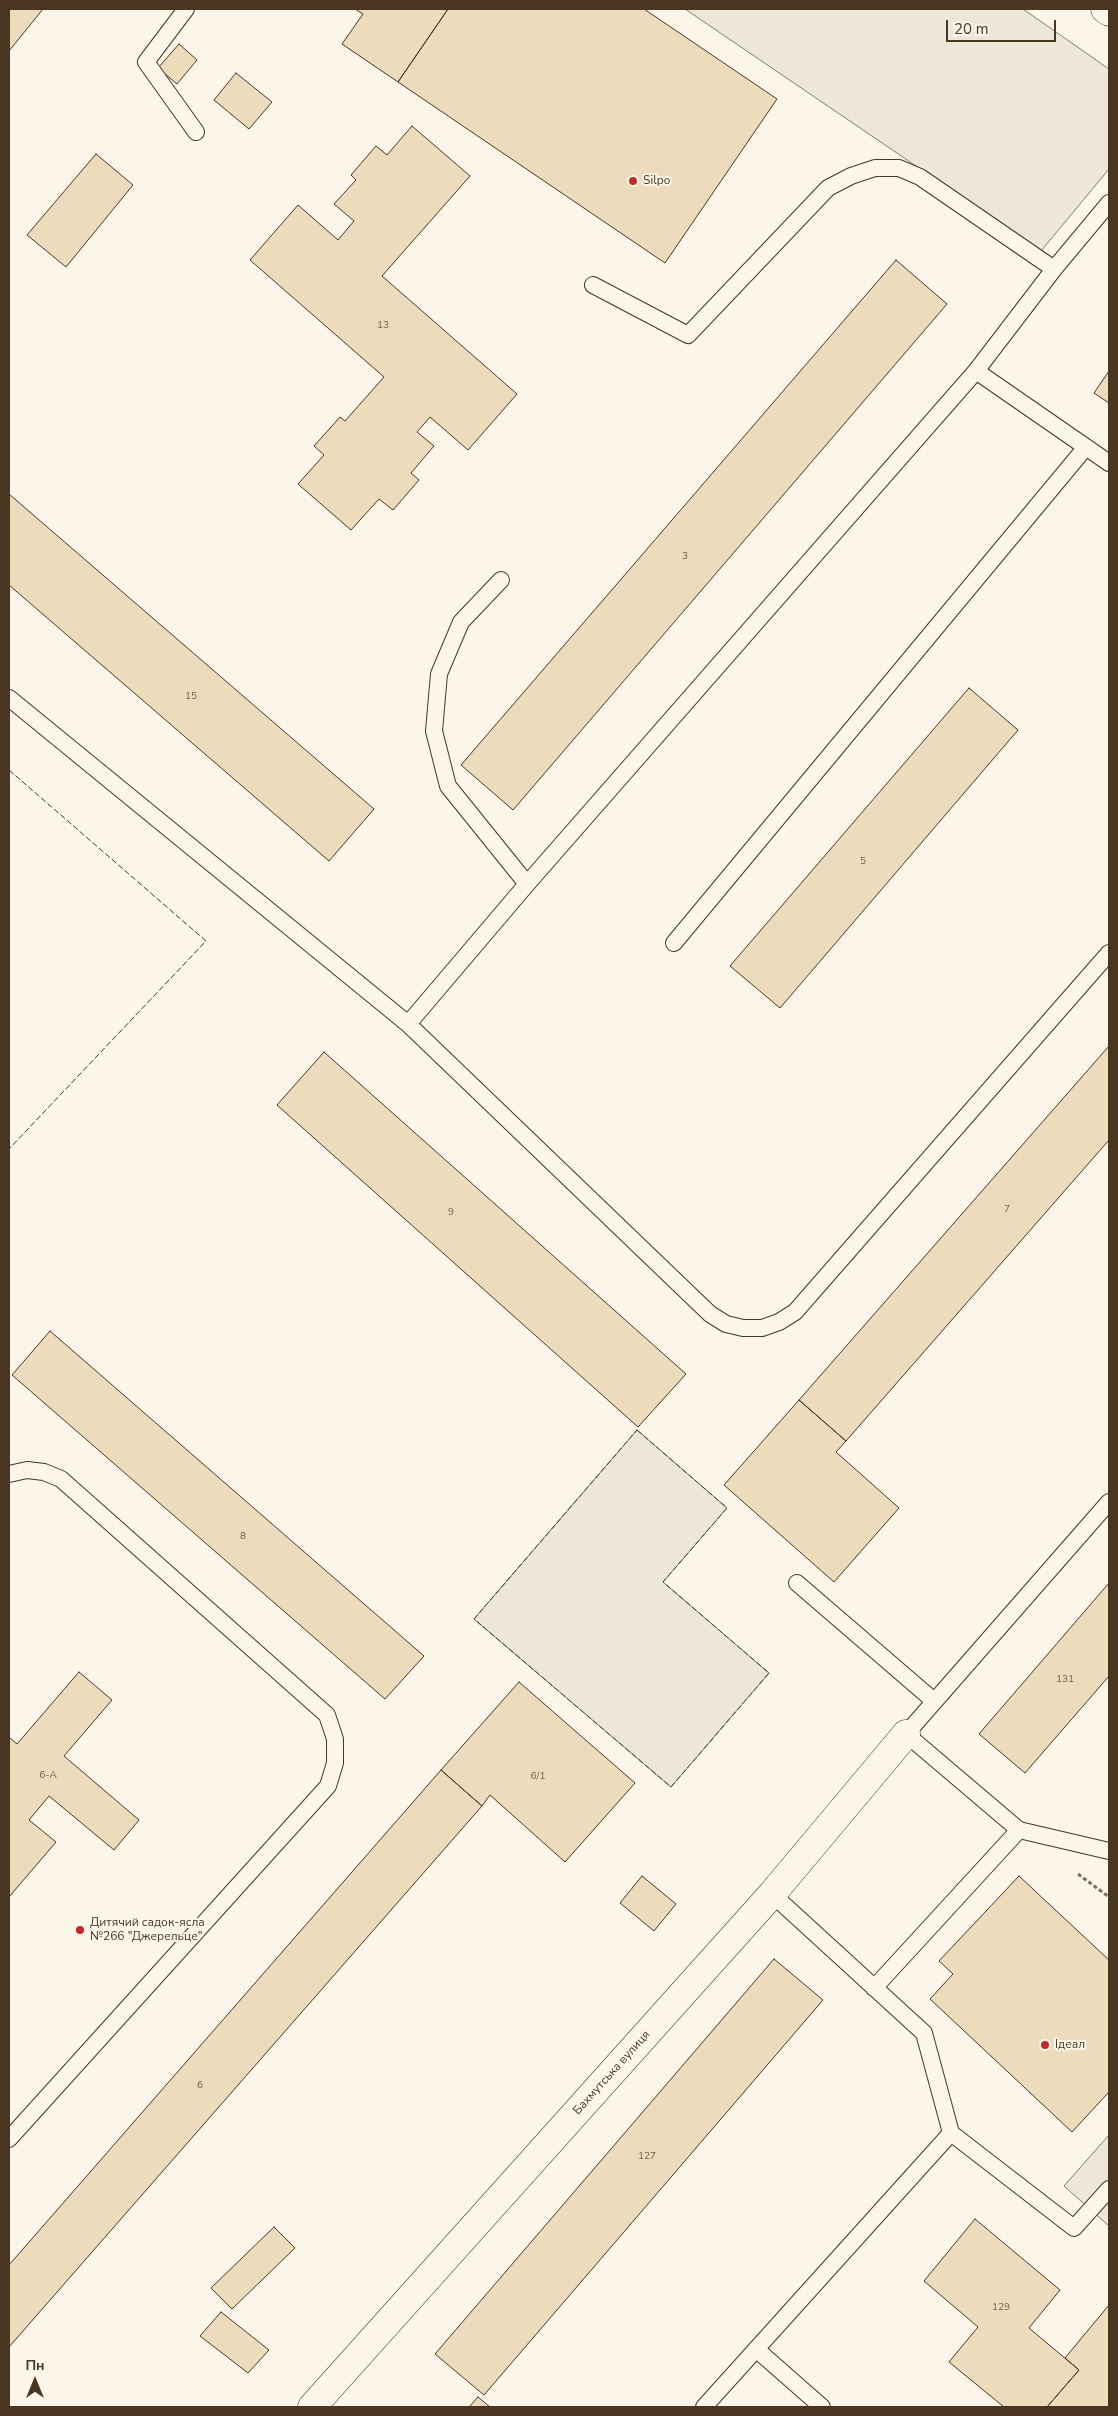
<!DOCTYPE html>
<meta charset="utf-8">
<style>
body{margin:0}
#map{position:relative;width:1118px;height:2416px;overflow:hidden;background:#fbf6e9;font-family:"Nunito Sans",sans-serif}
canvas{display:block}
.frame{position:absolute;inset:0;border:10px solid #4a3520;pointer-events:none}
.north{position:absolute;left:10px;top:2356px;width:50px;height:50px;-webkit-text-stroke:4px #fbf6e9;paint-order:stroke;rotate:0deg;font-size:14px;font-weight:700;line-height:20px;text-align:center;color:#4a3520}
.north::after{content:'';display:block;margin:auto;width:18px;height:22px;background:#4a3520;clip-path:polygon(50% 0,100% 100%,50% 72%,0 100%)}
.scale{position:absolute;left:946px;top:20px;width:110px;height:22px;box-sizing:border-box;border:2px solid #4a3520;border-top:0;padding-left:6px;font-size:15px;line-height:18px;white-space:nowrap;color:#4a3520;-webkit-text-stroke:4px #fbf6e9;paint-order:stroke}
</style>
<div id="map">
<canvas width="1118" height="2416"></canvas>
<div class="frame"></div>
<div class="north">Пн</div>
<div class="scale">20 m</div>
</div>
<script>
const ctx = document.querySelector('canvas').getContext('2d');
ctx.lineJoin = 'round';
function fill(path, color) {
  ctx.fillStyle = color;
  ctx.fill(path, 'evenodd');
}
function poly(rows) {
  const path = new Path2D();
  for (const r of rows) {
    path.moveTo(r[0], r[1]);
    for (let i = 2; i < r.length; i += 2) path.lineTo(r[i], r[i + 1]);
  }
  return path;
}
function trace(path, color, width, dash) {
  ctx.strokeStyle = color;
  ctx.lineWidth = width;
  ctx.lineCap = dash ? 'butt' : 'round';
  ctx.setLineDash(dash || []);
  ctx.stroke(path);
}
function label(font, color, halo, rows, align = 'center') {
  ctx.font = font + ' "Nunito Sans",sans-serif';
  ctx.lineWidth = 4;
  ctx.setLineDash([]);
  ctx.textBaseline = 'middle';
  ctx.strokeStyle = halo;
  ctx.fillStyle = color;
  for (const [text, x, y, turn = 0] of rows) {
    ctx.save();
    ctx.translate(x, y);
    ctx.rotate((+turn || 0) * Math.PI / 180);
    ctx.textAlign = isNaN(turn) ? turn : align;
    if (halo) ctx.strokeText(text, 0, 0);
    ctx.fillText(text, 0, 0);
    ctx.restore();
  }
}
const parking = poly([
 [685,9,1023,9,1109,69,1109,169,1041,251,685,9],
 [637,1430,727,1508,663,1582,769,1673,671,1787,474,1619,637,1430],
 [1109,2135,1109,2226,1064,2186,1109,2135]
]);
fill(parking, '#ede7d9');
trace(parking, '#887966', 1);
const building = poly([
 [9,9,43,9,9,51,9,9],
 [355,9,448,9,398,82,342,44,363,14,355,9],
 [448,9,644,9,777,99,665,263,398,82,448,9],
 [179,44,197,60,177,84,158,68,179,44],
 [236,73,272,102,249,129,214,100,236,73],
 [412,126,470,176,382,276,517,394,468,450,430,417,417,432,434,446,411,473,419,480,393,510,379,499,351,530,298,484,324,455,314,446,340,417,345,421,384,377,250,260,298,205,338,240,354,221,334,204,356,180,351,175,376,146,387,155,412,126],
 [96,154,133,185,66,267,27,235,96,154],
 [896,260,947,304,513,810,461,765,896,260],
 [1109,371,1109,403,1094,393,1109,371],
 [9,494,374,809,329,861,9,585,9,494],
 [969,688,1018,730,780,1008,730,966,969,688],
 [1109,1046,1109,1140,846,1441,799,1400,1109,1046],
 [324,1052,686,1374,638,1427,277,1105,324,1052],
 [50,1331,424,1656,385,1699,12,1375,50,1331],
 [799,1400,846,1441,836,1452,899,1508,834,1582,724,1485,799,1400],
 [1109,1583,1109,1676,1025,1773,979,1734,1109,1583],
 [79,1672,112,1700,64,1756,139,1820,114,1850,49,1796,29,1820,56,1842,9,1897,9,1737,17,1744,79,1672],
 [519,1682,635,1783,565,1862,490,1795,482,1806,441,1770,519,1682],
 [441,1770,482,1806,9,2347,9,2265,441,1770],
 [642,1876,676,1904,654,1931,620,1903,642,1876],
 [1019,1876,1109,1960,1109,2092,1072,2132,930,1999,953,1974,939,1961,1019,1876],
 [774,1959,823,2000,484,2395,435,2354,774,1959],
 [975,2219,1060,2290,1029,2328,1079,2370,1047,2407,1004,2407,949,2362,978,2327,924,2281,975,2219],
 [274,2227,295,2248,232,2309,211,2288,274,2227],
 [1109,2305,1109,2407,1047,2407,1079,2370,1065,2358,1109,2305],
 [221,2312,269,2350,248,2373,200,2336,221,2312],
 [478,2397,490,2407,469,2407,478,2397]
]);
fill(building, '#ecdcbc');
trace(building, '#4a3520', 1);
const lane = poly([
 [186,9,146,62,196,132],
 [593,285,688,335,828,188,851,176,875,168,899,168,920,177,1054,269],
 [976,371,1109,463],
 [501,580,461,622,439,674,434,731,448,786,527,884],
 [9,698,408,1024,710,1314,726,1324,743,1328,762,1328,779,1322,795,1312,1109,953],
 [674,943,1086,447],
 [408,1024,527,884,976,371,1054,269,1109,203],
 [9,1474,27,1470,44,1472,61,1479,327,1715,335,1739,335,1763,328,1786,9,2139],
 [1109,1502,906,1734,1019,1830,1109,1851],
 [797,1583,934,1701],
 [772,1894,924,2033,951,2133,1074,2228,1109,2189],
 [874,1988,1019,1830],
 [756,2349,822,2407],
 [704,2407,951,2133]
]);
const street = poly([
 [312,2407,772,1894,906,1734]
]);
const secondary = poly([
 [1105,9,1109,12]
]);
trace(lane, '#4a3520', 18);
trace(street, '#4a3520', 29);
trace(secondary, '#4a3520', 29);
trace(poly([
 [1078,1874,1109,1897]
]), '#7f6f5c', 3, [4, 2.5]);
trace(lane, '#fbf6e9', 16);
trace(street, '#fbf6e9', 28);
trace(secondary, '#fbf6e9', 28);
trace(poly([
 [9,770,206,941,9,1149],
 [637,1430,727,1508,663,1582,769,1673,671,1787,474,1619,637,1430]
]), '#4a3520', 1, [6, 2.5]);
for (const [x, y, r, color] of [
 [633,181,5,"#c62828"],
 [80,1930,5,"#c62828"],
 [1045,2045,5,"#c62828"]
]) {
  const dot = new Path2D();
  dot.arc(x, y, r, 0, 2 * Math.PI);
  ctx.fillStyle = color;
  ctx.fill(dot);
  trace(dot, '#fbf6e9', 2);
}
label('10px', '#725f47', null, [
 ["13",383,326],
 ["3",685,557],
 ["15",191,697],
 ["5",863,862],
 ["7",1007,1210],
 ["9",451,1213],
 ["8",243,1537],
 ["131",1065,1680],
 ["6-А",48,1776],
 ["6/1",538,1777],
 ["6",200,2086],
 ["127",647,2157],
 ["129",1001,2308]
]);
label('12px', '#4a3520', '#fbf6e9', [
 ["Silpo",643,181],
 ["Дитячий садок-ясла",90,1923],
 ["№266 \"Джерельце\"",90,1937],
 ["Ідеал",1055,2045]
], 'left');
label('12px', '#4a3520', '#fbf6e9', [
 ["Бахмутська вулиця",612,2073,-48]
]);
</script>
